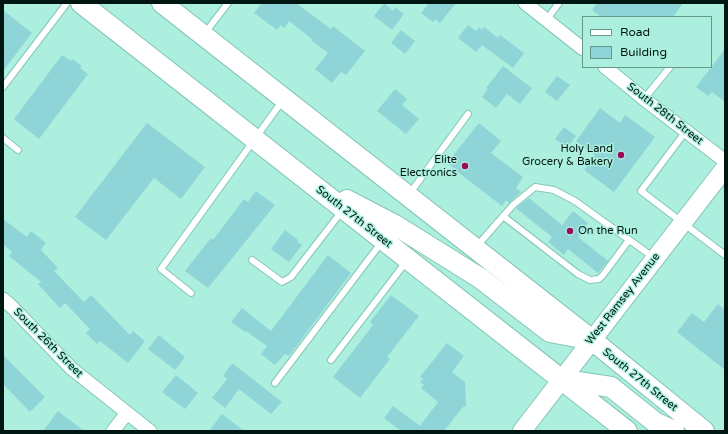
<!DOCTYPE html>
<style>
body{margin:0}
#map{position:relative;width:728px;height:434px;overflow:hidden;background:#acefde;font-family:"Varela Round",sans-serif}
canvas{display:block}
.frame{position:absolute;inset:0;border:4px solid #001611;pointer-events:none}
.legend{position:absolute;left:582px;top:16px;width:130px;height:52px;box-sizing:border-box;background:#acefde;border:1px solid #67988c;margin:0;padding:5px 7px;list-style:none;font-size:12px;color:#001611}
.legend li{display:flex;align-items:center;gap:8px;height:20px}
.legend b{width:20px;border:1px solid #67988c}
</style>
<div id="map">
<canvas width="728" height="434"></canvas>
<div class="frame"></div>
<ul class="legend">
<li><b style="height:5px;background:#fff"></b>Road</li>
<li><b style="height:11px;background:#8fd5d7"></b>Building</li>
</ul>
</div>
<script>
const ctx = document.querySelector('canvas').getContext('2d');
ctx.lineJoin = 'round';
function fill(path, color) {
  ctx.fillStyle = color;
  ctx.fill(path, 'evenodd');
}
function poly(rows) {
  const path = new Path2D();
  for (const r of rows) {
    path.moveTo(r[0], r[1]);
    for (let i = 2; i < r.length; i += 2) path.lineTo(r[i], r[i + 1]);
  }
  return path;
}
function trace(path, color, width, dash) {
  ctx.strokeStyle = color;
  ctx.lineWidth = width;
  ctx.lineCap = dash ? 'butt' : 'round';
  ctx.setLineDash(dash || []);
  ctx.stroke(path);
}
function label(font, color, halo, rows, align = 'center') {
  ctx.font = font + ' "Varela Round",sans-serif';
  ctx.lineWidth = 3;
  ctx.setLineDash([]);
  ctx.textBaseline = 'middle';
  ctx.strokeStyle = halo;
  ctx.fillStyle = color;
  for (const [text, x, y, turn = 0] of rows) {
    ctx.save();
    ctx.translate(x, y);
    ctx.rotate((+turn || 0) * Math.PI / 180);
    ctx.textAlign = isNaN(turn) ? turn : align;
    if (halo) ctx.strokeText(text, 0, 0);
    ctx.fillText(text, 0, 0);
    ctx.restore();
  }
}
fill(poly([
 [262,3,296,3,331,29,333,26,365,51,346,75,341,72,332,83,315,69,328,53,311,40,312,39,289,21,284,28,281,25,277,30,254,13],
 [384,3,393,11,395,7,404,14,392,30,374,16],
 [429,3,456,3,440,23,435,19,433,22,421,13],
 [597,3,683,3,673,17,601,17,592,10],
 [3,10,32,33,3,71],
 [468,25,476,31,479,27,482,30,484,27,498,38,500,35,524,53,513,68,482,45,476,52,458,38],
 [401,30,415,41,405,54,391,43],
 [725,49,725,102,712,92,708,96,696,87],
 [62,55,71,61,72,59,82,66,80,68,88,74,39,139,14,119],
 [503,66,532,88,520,104,507,94,496,108,482,97,488,89,486,88],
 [557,76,570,85,557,101,545,92],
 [395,89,407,99,402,105,419,119,406,134,377,111],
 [600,108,620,123,625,115,655,137,614,192,584,170,595,155,576,141],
 [147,123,205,167,181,199,154,178,106,240,75,217],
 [479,123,501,141,491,153,523,177,516,188,521,192,509,203,506,200,502,206,454,169,455,169,447,163],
 [564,127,576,136,567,148,555,139],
 [256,191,275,205,208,288,185,271,211,238,213,240,244,199,248,202],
 [529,198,562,225,573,211,588,223,578,237,608,261,598,273,568,249,564,255,548,242,552,237,516,208],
 [3,219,27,237,31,231,46,243,41,250,58,268,54,271,84,302,91,295,130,335,133,331,145,341,128,363,100,341,97,344,86,333,90,329,65,303,60,308,38,284,41,282,9,256,12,252,3,244],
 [285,230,298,240,297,241,302,245,289,262,271,249],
 [328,255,351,273,289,356,285,354,275,365,261,354,267,346,246,331,245,332,231,322,242,308,271,331],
 [391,295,419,316,387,357,390,359,360,398,333,377,373,325,370,322],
 [718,304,725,310,725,370,677,332,692,313,704,322],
 [159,335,185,357,175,370,148,349],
 [447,343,464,356,452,372,465,382,466,406,463,407,444,431,401,431,384,418,393,406,420,426,438,402,421,388,424,385,420,382,423,379,420,377],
 [3,355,45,397,30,412,3,384],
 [232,363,282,402,271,414,239,389,225,408,212,398,227,379,223,376],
 [176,375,198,393,185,409,162,392],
 [58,411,84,431,43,431],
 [222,414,244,431,209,431]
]), '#8fd5d7');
const lane = poly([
 [547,19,559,3],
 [205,33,228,3],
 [3,87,67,3],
 [644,99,670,67],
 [686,131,641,191,725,255],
 [3,138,18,150],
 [410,193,468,114],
 [503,216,578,274,590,280,599,279,603,275,629,240],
 [477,246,513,205,535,187,554,190,575,201,653,257],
 [252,260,282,282,291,277,342,211],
 [191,293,161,269,283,100],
 [331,360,406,262],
 [275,383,381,243]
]);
const street = poly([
 [525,3,583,49],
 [605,67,644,99,725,161],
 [3,299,11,306,72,369,150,431],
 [113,431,127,413]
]);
const secondary = poly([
 [522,431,725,168]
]);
const primary = poly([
 [81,3,627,431],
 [162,3,592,340,704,431],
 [347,200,395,225,480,278,550,332,587,339],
 [564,380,611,387,656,423,674,431]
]);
trace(lane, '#85c6b6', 8);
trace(street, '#85c6b6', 15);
trace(secondary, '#85c6b6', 20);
trace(primary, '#85c6b6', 22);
trace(lane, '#fff', 6);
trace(street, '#fff', 13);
trace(secondary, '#fff', 18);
trace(primary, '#fff', 20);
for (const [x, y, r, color] of [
 [621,155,4,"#9d0b57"],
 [465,166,4,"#9d0b57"],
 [570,231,4,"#9d0b57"]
]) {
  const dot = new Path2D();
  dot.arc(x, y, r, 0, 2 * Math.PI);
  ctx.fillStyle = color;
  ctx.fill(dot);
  trace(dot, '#acefde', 1.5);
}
label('11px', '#001611', '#acefde', [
 ["South 28th Street",665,114,38],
 ["South 27th Street",354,217,38],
 ["West Ramsey Avenue",623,299,-52],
 ["South 26th Street",48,343,45],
 ["South 27th Street",640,380,39]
]);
label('11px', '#001611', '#acefde', [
 ["Holy Land",613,149],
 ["Grocery & Bakery",613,162],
 ["Elite",457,160],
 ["Electronics",457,173],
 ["On the Run",578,231,"left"]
], 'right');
</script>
